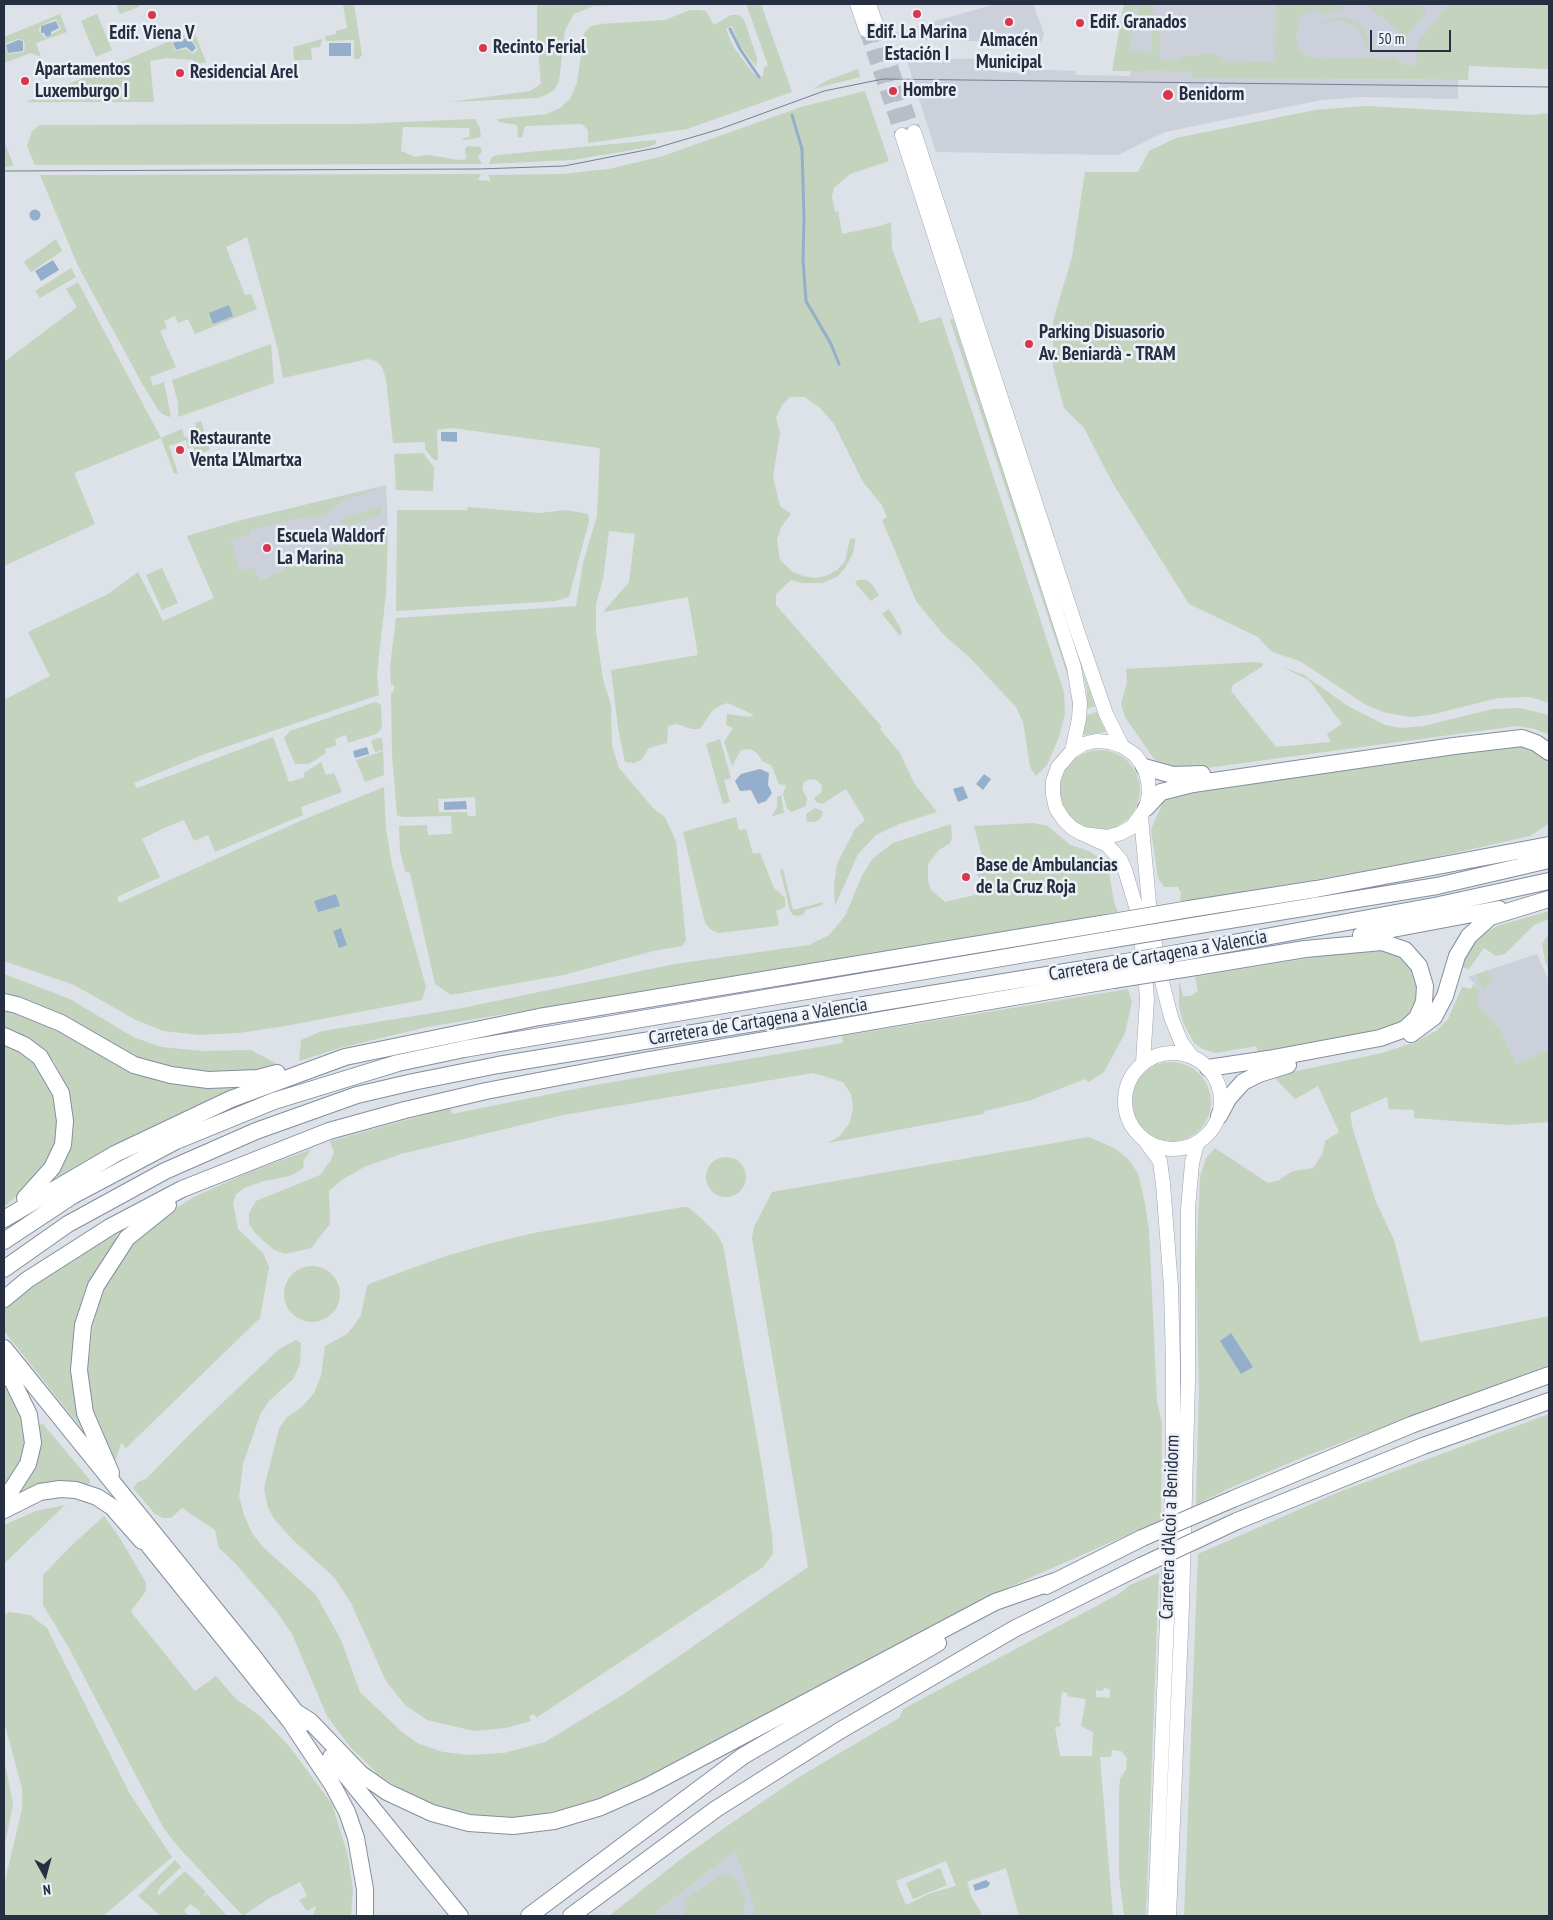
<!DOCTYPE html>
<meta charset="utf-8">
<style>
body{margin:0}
#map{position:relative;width:1553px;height:1920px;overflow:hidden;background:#dde1e8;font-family:"PT Sans Narrow",sans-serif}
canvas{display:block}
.frame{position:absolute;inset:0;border:5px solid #252f41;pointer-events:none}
.north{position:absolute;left:20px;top:1850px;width:50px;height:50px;-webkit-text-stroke:4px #edf0f6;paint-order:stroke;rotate:173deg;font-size:14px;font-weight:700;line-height:20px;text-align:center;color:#252f41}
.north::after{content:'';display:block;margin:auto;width:18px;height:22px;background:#252f41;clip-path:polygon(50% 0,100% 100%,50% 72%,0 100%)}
.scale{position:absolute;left:1370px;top:30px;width:81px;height:22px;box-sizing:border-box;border:2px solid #252f41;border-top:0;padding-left:6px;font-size:15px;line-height:18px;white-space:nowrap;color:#252f41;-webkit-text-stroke:4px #edf0f6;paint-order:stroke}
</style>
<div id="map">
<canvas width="1553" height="1920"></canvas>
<div class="frame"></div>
<div class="north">N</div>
<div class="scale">50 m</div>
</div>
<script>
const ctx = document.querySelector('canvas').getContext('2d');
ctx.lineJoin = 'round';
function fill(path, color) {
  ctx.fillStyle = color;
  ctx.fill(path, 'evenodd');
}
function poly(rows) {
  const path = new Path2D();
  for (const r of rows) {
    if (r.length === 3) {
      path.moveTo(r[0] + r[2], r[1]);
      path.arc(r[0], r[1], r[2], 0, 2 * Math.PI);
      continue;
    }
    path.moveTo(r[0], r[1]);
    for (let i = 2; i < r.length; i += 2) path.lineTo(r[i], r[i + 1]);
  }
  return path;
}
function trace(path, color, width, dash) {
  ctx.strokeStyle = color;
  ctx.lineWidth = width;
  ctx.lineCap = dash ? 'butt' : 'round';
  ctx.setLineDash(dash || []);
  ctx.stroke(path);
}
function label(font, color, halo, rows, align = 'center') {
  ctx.font = font + ' "PT Sans Narrow",sans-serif';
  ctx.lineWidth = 5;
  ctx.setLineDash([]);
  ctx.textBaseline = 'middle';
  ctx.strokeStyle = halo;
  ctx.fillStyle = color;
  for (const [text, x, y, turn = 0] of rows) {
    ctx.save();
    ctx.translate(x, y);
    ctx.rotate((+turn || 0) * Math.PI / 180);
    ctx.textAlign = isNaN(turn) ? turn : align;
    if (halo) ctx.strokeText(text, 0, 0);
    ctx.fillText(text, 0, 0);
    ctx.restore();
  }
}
fill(poly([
 [996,4,1033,4,1044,34,1041,42,899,40,896,32],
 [1133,4,1449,4,1468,66,1125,60],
 [906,58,999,59,999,72,1021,73,1022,69,1075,71,1076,75,1130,76,1131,71,1192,72,1192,78,1458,80,1458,99,1363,97,1321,100,1165,132,1118,155,936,152],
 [386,485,388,532,317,556,214,598,187,536,238,521],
 [1537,954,1549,981,1549,1048,1517,1064,1500,1029,1478,1005,1477,998,1481,991,1468,977],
 [735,1851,759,1916,651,1916]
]), '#cbd0db');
fill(poly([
 [116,4,140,4,139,7,120,14],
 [343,4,354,4,362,55,359,59,354,59,354,40,326,41,325,36,336,34,336,31,347,28],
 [537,4,661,4,594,6,574,14,565,30,559,81,554,90,546,95,537,98,450,102,530,91,541,84,537,39],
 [746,4,761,4,792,92,687,129,588,143,588,130,582,124,525,126,522,137,518,137,517,125,499,122,497,119,547,114,560,108,570,99,577,83,584,33,591,26,601,24,665,20,690,10,698,10,706,11,714,25,731,15,738,15,743,18,746,25,757,58,756,67,739,44,732,26,726,29,733,46,749,68,757,77,763,76,764,67,768,65],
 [1124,4,1135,4,1130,51,1152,52,1152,30,1159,30,1160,60,1180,60,1177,57,1207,54,1219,55,1224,61,1275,62,1276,4,1338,4,1345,8,1321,15,1321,11,1317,10,1301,15,1296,35,1298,50,1305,55,1318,59,1394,57,1406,65,1416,65,1418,42,1449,4,1549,4,1549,69,1469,66,1468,80,1192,78,1192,72,1112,71],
 [1137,4,1153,4,1153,26,1137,26],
 [1366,4,1418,4,1427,11,1406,37],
 [60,14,67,32,36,43,41,57,31,53,4,63,4,37],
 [56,19,61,29,45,38,39,31,40,26],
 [18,39,23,40,25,44,24,52,8,54,5,44],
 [97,14,112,50,96,57,81,21],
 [1338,17,1345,17,1359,24,1366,32,1368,49,1365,49,1364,39,1354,25,1339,20,1323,24,1322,22],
 [194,31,206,62,194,65,194,60,167,58,150,61,154,102,26,102],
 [189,35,198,49,193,54,186,49,175,51,172,42],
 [322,39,320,47,311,48,312,60,294,60,293,47],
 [858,69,860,77,813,89,828,80],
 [865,91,889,161,850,174,834,188,832,197,835,212,838,211,842,234,880,226,891,222,892,249,920,323,941,317,1064,692,1065,714,1059,737,1047,765,1036,776,1030,767,1023,722,1016,707,971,659,942,633,916,601,882,520,887,517,882,505,863,482,834,424,820,408,805,397,790,397,782,405,776,418,780,433,773,477,780,506,791,514,781,527,777,540,780,560,793,572,803,576,814,578,826,576,837,570,845,561,850,539,855,538,855,543,853,553,845,568,837,577,822,583,802,583,791,580,776,594,776,605,882,727,880,729,900,753,914,783,937,812,899,824,876,835,858,854,835,906,834,886,837,864,855,829,865,820,846,789,822,804,816,802,814,798,821,793,822,786,817,780,810,779,804,782,802,789,807,798,806,806,791,812,787,808,783,795,786,785,779,784,771,765,762,761,758,754,751,749,741,750,732,766,724,742,733,728,726,725,727,714,749,717,754,715,728,703,721,705,712,711,700,729,692,729,677,724,668,726,667,743,649,748,641,760,634,763,625,762,618,728,611,670,698,655,688,597,603,612,629,582,635,534,609,531,603,579,596,604,596,632,603,679,611,705,612,746,619,768,654,809,665,817,676,841,686,941,682,946,653,951,563,975,451,995,435,984,410,873,405,871,400,850,399,826,427,825,428,835,452,834,451,816,403,817,397,815,392,754,391,693,394,691,394,685,391,685,390,667,396,618,576,606,583,563,597,516,600,448,452,428,437,430,438,460,434,460,425,449,425,442,393,443,386,379,382,367,376,361,368,359,283,378,278,350,247,237,226,247,245,295,251,294,257,309,195,334,188,319,178,323,175,316,164,321,167,328,160,331,176,367,150,377,153,386,164,382,171,417,164,415,159,411,143,385,78,266,40,175,481,174,478,180,491,181,488,175,561,174,609,169,663,156,801,107],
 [475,797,476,816,468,816,467,812,439,812,438,799],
 [1365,106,1531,115,1549,113,1549,703,1530,697,1498,698,1430,715,1411,717,1386,713,1366,705,1300,661,1272,652,1258,637,1189,604,1112,482,1084,428,1064,408,1053,367,1053,321,1072,257,1085,172,1138,172,1149,151,1176,138,1315,110],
 [475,119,480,128,481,137,478,138,463,140,463,138,470,137,469,128,403,127,401,151,415,157,428,155,459,160,466,159,465,148,468,146,480,147,482,151,478,157,482,164,35,165,27,146,32,131,40,125,46,125,357,124],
 [656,140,656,144,644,148,572,160,489,164,492,157,498,155],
 [4,141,9,154,14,166,4,167],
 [56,239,62,251,31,272,24,262],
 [71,268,76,277,40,298,35,291],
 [78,282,161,438,182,429,185,438,198,435,195,423,201,421,210,450,196,454,193,447,188,448,186,440,169,446,178,473,174,473,161,438,74,473,95,524,4,566,4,362,77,307,66,289],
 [953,319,1070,672,1075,708,1072,708,1071,688,1067,674,950,320],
 [271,344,274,383,178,417,178,403,172,380],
 [423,453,434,467,433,491,396,490,394,454],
 [380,487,380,489,342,501,325,514,311,519,310,516,249,530,250,535,231,540,239,571,254,567,259,580,286,569,283,563,382,531,383,534,388,532,386,593,377,674,379,695,202,755,134,783,137,788,273,737,289,782,305,777,304,773,321,762,326,775,334,773,342,792,301,807,303,815,215,852,208,835,194,841,184,820,166,827,142,839,160,877,117,897,119,903,300,821,384,787,386,829,392,865,426,987,422,1000,285,1026,239,1033,199,1035,164,1031,136,1020,74,985,4,961,4,700,50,676,28,632,108,594,138,572,163,621,214,598,187,536,238,521],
 [381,506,381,515,346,527,341,524,340,521,344,518],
 [468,507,540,513,566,510,588,514,589,521,569,597,556,601,396,611,397,510,467,510],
 [162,568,178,603,162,610,146,575],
 [858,580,866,580,871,583,879,595,871,601,855,583],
 [889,609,900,627,902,632,900,636,882,614],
 [1254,662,1262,663,1263,666,1233,685,1231,691,1276,747,1331,742,1327,734,1342,724,1309,680,1282,667,1304,675,1348,706,1385,725,1401,728,1423,726,1493,709,1520,708,1549,715,1549,735,1535,729,1517,726,1184,771,1159,766,1125,717,1121,704,1127,682,1126,669],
 [1083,673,1095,706,1087,709,1087,690],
 [375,702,381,705,382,728,376,734,348,743,346,735,335,739,337,745,325,749,326,753,314,761,308,764,295,764,284,738,290,731],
 [1097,712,1106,732,1083,735,1087,715],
 [378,738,382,738,383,750,375,752,371,741],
 [720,739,731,778,724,780,730,802,723,804,706,744],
 [1519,744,1549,759,1549,824,1530,836,1405,864,1180,903,1181,893,1178,887,1164,887,1158,878,1151,829,1164,800,1177,794],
 [1100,790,40],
 [383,751,384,775,365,782,356,760],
 [781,795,784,813,772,816,777,807,777,797],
 [815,808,823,811,821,818,815,822,807,822,806,814],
 [736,817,739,830,746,829,753,854,760,853,774,888,785,898,785,907,776,911,779,923,777,926,718,933,710,929,705,923,683,832],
 [1034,823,1048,826,1070,845,1089,851,1102,860,1109,873,1114,902,1118,912,427,1027,340,1048,299,1061,301,1040,322,1031,457,1009,675,964,809,945,829,935,845,916,862,876,872,859,893,843,951,824,952,839,949,844,939,850,928,864,928,881,931,890,945,902,983,893,975,866,984,863,974,826],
 [783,869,793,910,823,902,823,905,805,910,804,914,798,916,793,915,790,911,780,870],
 [1549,911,1549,919,1534,925,1505,954,1496,956,1484,948,1469,969,1461,967,1467,953,1476,938,1497,926],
 [1549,933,1549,971,1545,961,1542,944],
 [1381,948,1408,960,1420,988,1409,1020,1395,1029,1265,1051,1258,1052,1256,1046,1216,1053,1203,1049,1194,1043,1183,1022,1179,1006,1179,980,1183,996,1190,996,1198,991,1195,977,1357,950],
 [1488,970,1493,979,1484,989,1475,975],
 [4,974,70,999,133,1037,161,1047,202,1051,251,1050,281,1066,253,1072,216,1074,174,1069,136,1059,4,996],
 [1473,984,1481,991,1477,998,1478,1005,1500,1029,1517,1064,1549,1048,1549,1122,1510,1125,1414,1118,1414,1110,1389,1109,1387,1097,1350,1113,1353,1130,1376,1202,1394,1240,1420,1342,1549,1316,1549,1365,1306,1456,1232,1487,1196,1505,1199,1389,1196,1264,1200,1177,1206,1158,1215,1148,1268,1183,1279,1180,1293,1171,1313,1168,1323,1153,1325,1141,1339,1132,1318,1086,1295,1099,1275,1078,1278,1075,1382,1053,1413,1043,1436,1031,1448,1019,1462,987,1471,989],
 [1128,989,1132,1002,1125,1033,1104,1072,1089,1082,1085,1079,1031,1100,985,1111,983,1114,828,1143,840,1136,850,1122,853,1107,851,1094,843,1082,813,1073,563,1115,401,1154,364,1167,343,1179,329,1191,330,1224,311,1248,285,1254,274,1250,255,1233,249,1224,249,1213,256,1201,320,1175,331,1160,334,1152,330,1141,450,1108,452,1114,595,1085,843,1043,842,1036],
 [4,1008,30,1015,109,1059,236,1085,239,1090,59,1179,55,1174,69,1094,54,1061,34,1043,4,1027],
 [4,1042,36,1062,55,1091,60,1122,55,1151,23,1191,4,1207],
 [1171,1102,40],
 [1089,1137,1116,1149,1128,1159,1138,1173,1145,1204,1149,1230,1157,1402,1162,1423,1161,1520,1007,1588,647,1779,598,1800,527,1818,477,1816,431,1804,406,1793,378,1774,350,1747,327,1716,292,1634,277,1612,237,1565,219,1548,215,1530,182,1508,171,1518,163,1518,155,1514,133,1488,138,1482,146,1479,192,1432,278,1350,296,1340,301,1343,300,1364,293,1379,268,1402,260,1415,243,1464,239,1496,244,1515,252,1533,263,1547,316,1595,341,1640,360,1692,402,1732,417,1743,443,1752,469,1755,504,1753,545,1742,624,1694,808,1567,752,1238,754,1227,772,1192],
 [312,1149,303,1161,304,1167,299,1171,290,1176,264,1181,246,1187,236,1194,233,1203,238,1229,263,1253,269,1267,260,1318,126,1448,121,1443,116,1459,113,1461,98,1427,91,1402,87,1376,94,1312,116,1266,134,1242,171,1211,196,1196,247,1173],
 [726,1177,20],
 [683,1207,688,1207,704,1221,717,1234,723,1245,763,1473,772,1535,773,1554,763,1567,536,1718,534,1714,529,1716,531,1721,506,1728,474,1731,427,1720,405,1705,386,1681,351,1603,334,1577,295,1542,274,1519,268,1507,264,1488,279,1429,286,1418,302,1407,314,1393,321,1376,325,1346,347,1334,353,1327,361,1315,367,1286,371,1283,446,1256,492,1243,534,1233],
 [116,1234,118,1240,100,1265,75,1384,83,1430,4,1331,4,1308,84,1249],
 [312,1294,28],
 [4,1382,24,1420,26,1440,23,1455,15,1475,4,1486],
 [1549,1414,1549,1916,1184,1916,1198,1554,1339,1492],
 [43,1424,90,1480,90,1484,13,1496,38,1447,39,1425],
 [65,1505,11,1557,4,1564,4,1525,36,1511],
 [104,1516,120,1538,146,1583,146,1591,131,1611,135,1617,195,1691,216,1676,236,1699,260,1716,289,1746,332,1804,348,1856,353,1890,351,1916,313,1916,316,1906,307,1911,299,1900,307,1896,300,1882,268,1899,243,1916,182,1851,164,1829,69,1648,43,1605,43,1575,71,1546],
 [1159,1573,1146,1916,1124,1916,1119,1875,1119,1791,1120,1779,1126,1770,1127,1758,1121,1751,1112,1750,1111,1757,1100,1757,1113,1916,1019,1916,1006,1868,967,1882,972,1898,981,1912,981,1916,754,1916,756,1910,735,1851,651,1916,609,1916,681,1859,727,1826,799,1777,899,1718,903,1709,1119,1594,1130,1585],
 [1104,1687,1110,1690,1110,1698,1096,1697,1096,1690,1103,1691],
 [1062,1692,1068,1693,1067,1696,1086,1699,1081,1726,1093,1732,1092,1756,1060,1756,1055,1727,1061,1726,1060,1725,1061,1723,1059,1722],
 [946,1861,956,1886,931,1893,906,1905,896,1881],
 [9,1612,30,1615,47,1628,130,1794,172,1857,103,1916,4,1916,4,1885,22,1809,22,1788,4,1722,4,1615],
 [4,1759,13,1804,4,1849],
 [175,1860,181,1867,160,1887,157,1893,159,1895,185,1871,206,1892,203,1896,204,1897,207,1894,227,1916,198,1916,201,1912,190,1904,184,1911,190,1916,161,1916,138,1896],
 [940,1868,947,1885,913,1899,906,1883],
 [727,1874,734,1877,745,1897,744,1916,684,1916,686,1901,689,1897,722,1875]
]), '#c3d3bd');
fill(poly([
 [56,21,59,28,51,32,51,35,46,37,44,33,41,33,41,26],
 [189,37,196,48,192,52,186,47,176,50,173,43],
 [18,40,23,41,23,51,8,53,6,45],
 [329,43,351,43,351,56,329,56],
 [35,215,5.5],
 [53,260,59,270,41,281,35,271],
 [229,305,233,316,213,324,209,313],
 [441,432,457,432,457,442,441,441],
 [367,747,369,754,355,758,353,751],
 [760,769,769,773,768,785,772,793,766,801,758,804,751,790,740,791,735,781,741,774],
 [984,774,991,779,983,790,976,784],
 [963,786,968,798,958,802,953,789],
 [466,801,467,809,444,810,444,802],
 [336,894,340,906,318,912,314,901],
 [341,928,347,945,339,948,333,931],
 [1231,1333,1253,1367,1241,1374,1220,1341],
 [986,1880,990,1883,988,1887,975,1891,973,1885]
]), '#94afcc');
trace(poly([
 [730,29,740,49,759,77],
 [792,115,802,149,804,217,803,259,806,301,831,344,839,364]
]), '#94afcc', 3);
trace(poly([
 [877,27,914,132],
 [866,30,902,135]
]), '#b8bdc7', 14, [14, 7]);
const major = poly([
 [857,4,866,30],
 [869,4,877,27],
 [914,132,1077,630,1106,714,1122,746],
 [902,135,1074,667,1080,703,1079,719,1072,751],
 [1141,817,1149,903,1159,970,1171,1017,1181,1042,1192,1057],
 [1083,834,1108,837,1121,833,1132,827,1146,808,1149,794,1148,780,1144,767,1135,755,1122,746,1110,742,1096,741,1083,744,1072,751,1058,767,1053,781,1053,795,1056,808,1064,820,1072,828,1083,834,1107,845,1120,859,1125,870,1137,910,1144,961,1147,999,1143,1063],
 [1173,1101,48],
 [1146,1142,1160,1161,1163,1184,1171,1287,1173,1362,1173,1471,1155,1916],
 [1169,1916,1182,1607,1188,1380,1188,1209,1192,1163,1197,1143]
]);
const highway = poly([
 [1144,767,1173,775,1202,774],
 [1146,808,1161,792,1193,784,1454,746,1522,738,1536,743,1549,752],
 [1189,909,1316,889,1549,845],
 [1193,926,1437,886,1549,860],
 [1361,935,1499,909],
 [1195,950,1439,905,1549,881],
 [1196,967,1305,949,1382,942,1405,950,1419,966,1425,986,1424,1002,1417,1018,1405,1029,1380,1038,1268,1059,1208,1068],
 [4,1002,17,1005,61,1023,134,1065,171,1075,208,1080,258,1078,277,1073],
 [1411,1034,1434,1017,1445,996,1457,956,1469,936,1490,917,1549,899],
 [4,1036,24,1045,40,1057,61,1093,65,1121,63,1145,52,1168,25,1198],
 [1219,1116,1228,1099,1243,1082,1259,1074,1288,1065],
 [4,1219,115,1154,231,1099,345,1057,539,1017,1107,923],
 [4,1241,72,1196,176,1141,274,1101,398,1063,464,1049,1108,940],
 [4,1269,68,1224,165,1171,256,1131,357,1095,413,1082,498,1065,1114,964],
 [4,1299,27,1280,110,1227,182,1189,329,1131,405,1110,486,1091,643,1061,1113,980],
 [4,1348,253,1656,304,1723],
 [4,1368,14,1384,29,1415,33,1443,28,1464,12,1489,4,1495],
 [111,1473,85,1413,79,1370,83,1325,96,1286,127,1238,168,1205],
 [1233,1499,1411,1425,1549,1375],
 [4,1510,40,1492,60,1489,76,1490,97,1497,112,1507,142,1541],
 [1237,1521,1423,1446,1549,1401],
 [138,1528,150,1547,290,1721,332,1784,347,1812,356,1838,365,1889,365,1916],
 [1046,1586,1142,1538],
 [299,1714,310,1721,361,1774,387,1792,432,1813,469,1823,513,1826,554,1821,601,1807,646,1787,995,1602,1055,1581],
 [331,1757,460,1916],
 [529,1916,743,1756,938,1643],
 [571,1916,716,1809,841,1730,1014,1629,1141,1566]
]);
trace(major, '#9ba5b5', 15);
trace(highway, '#838ea0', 18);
trace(major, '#fff', 14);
trace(highway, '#fff', 16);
trace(poly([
 [4,171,479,169,564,166,656,148,720,129,824,91,883,79,1549,87]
]), '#758093', 1);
const highwayBridge = poly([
 [1107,923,1189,909],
 [1108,940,1193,926],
 [1114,964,1195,950],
 [1113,980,1196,967],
 [1142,1538,1233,1499],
 [1141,1566,1237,1521]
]);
trace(highwayBridge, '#838ea0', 18, []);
trace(highwayBridge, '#fff', 16);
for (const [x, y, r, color] of [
 [917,14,5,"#db354c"],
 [152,15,5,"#db354c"],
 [1009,22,5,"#db354c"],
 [1080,23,5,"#db354c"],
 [483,48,5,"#db354c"],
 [180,73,5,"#db354c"],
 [25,81,5,"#db354c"],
 [893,91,5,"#db354c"],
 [1168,95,6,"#db354c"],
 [1029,344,5,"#db354c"],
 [180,450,5,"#db354c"],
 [267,548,5,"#db354c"],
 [966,877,5,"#db354c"]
]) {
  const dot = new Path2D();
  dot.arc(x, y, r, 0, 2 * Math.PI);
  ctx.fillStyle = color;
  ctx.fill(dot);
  trace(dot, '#edf0f6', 2);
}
label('bold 19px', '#252f41', '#edf0f6', [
 ["Edif. Granados",1090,23],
 ["Edif. La Marina",917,33,"center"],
 ["Estación I",917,55,"center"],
 ["Edif. Viena V",152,34,"center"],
 ["Almacén",1009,41,"center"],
 ["Municipal",1009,63,"center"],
 ["Recinto Ferial",493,48],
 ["Apartamentos",35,70],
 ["Luxemburgo I",35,92],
 ["Residencial Arel",190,73],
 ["Hombre",903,91],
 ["Benidorm",1179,95],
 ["Parking Disuasorio",1039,333],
 ["Av. Beniardà - TRAM",1039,355],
 ["Restaurante",190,439],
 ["Venta L’Almartxa",190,461],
 ["Escuela Waldorf",277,537],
 ["La Marina",277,559],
 ["Base de Ambulancias",976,866],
 ["de la Cruz Roja",976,888]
], 'left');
label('19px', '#252f41', '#edf0f6', [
 ["Carretera de Cartagena a Valencia",1158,956,-10],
 ["Carretera de Cartagena a Valencia",758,1022,-9],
 ["Carretera d'Alcoi a Benidorm",1170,1527,-88]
]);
</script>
